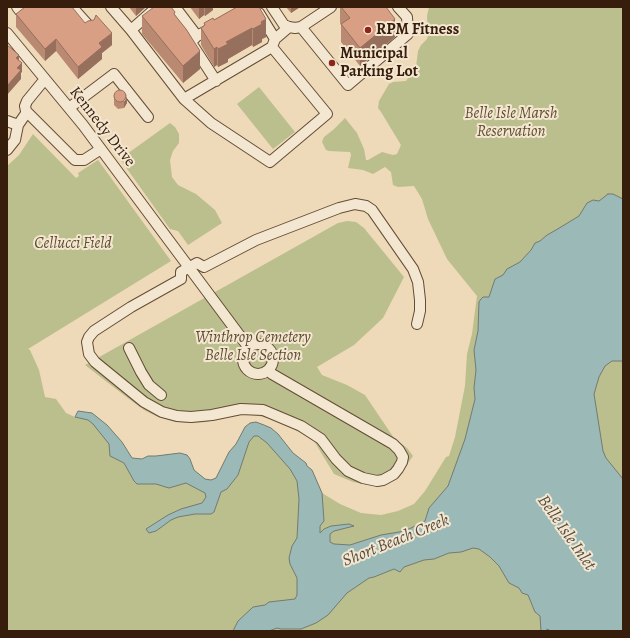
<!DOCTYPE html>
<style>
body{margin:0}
#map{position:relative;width:630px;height:638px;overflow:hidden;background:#eedab8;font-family:Alegreya,serif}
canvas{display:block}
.frame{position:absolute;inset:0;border:8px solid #371d0b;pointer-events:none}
</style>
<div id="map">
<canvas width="630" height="638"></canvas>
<div class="frame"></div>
</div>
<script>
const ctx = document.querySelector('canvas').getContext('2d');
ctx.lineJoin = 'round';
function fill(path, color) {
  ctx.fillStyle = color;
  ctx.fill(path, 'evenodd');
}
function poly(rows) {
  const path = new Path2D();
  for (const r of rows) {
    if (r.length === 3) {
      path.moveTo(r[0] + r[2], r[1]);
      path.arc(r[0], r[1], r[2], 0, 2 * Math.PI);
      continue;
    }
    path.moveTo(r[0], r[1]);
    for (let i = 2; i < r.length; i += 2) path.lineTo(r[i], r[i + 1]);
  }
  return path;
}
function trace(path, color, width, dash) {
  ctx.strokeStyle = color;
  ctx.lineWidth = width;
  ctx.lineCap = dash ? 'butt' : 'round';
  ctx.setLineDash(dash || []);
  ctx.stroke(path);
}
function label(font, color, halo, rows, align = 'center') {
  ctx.font = font + ' Alegreya,serif';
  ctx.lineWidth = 4;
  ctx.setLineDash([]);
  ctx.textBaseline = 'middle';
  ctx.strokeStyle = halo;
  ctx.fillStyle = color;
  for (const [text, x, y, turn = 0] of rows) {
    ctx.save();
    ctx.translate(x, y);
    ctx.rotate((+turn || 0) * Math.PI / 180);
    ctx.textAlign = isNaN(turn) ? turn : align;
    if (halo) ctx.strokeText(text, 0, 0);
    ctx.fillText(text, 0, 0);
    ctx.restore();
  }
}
fill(poly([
 [429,7,623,7,623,631,7,631,7,166,19,155,33,134,76,178,79,176,78,173,98,160,171,261,28,349,30,350,39,370,45,397,56,399,66,413,75,417,78,411,92,413,107,425,122,442,132,458,142,459,148,456,156,456,180,453,187,455,190,459,194,470,205,479,211,480,216,478,229,452,236,444,245,427,250,423,256,422,271,428,278,434,293,453,306,463,307,466,312,470,322,493,340,504,361,513,381,515,398,511,414,504,425,491,446,457,449,456,455,437,465,386,467,354,472,334,477,296,447,259,428,219,422,199,414,186,398,187,393,185,391,172,385,167,373,174,363,170,348,168,351,155,350,152,329,151,326,150,322,142,324,137,333,130,345,118,357,133,364,149,366,160,368,160,382,152,393,155,397,154,401,145,381,112,378,108,379,101,389,84,393,82,406,81,416,67,418,51,421,45,427,39,428,36,427,16],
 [259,87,295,132,273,149,237,104],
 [170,123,175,127,179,134,179,143,173,151,170,160,172,177,178,185,196,194,215,210,222,223,188,245,178,231,170,229,120,159],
 [347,221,356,222,364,228,404,277,383,318,354,345,317,367,322,375,347,385,365,395,394,438,407,448,413,456,399,476,385,483,368,485,353,482,334,474,314,441,292,428,274,420,259,416,243,414,232,415,207,422,192,423,175,422,158,417,144,410,129,399,85,365,338,223]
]), '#bbbe8d');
const water = poly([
 [608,194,613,194,623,199,623,361,612,361,605,366,599,377,594,394,603,451,606,458,623,479,623,631,551,631,547,629,546,631,541,631,540,616,535,612,528,595,522,593,519,588,509,583,499,566,490,557,479,549,473,548,461,552,449,553,434,559,424,560,404,567,400,572,394,569,374,577,369,578,347,593,328,615,316,623,301,629,281,629,277,628,269,631,233,631,238,621,253,607,265,605,269,602,295,599,297,595,297,578,290,564,289,558,292,546,297,538,299,499,297,481,290,469,267,443,258,436,254,436,249,442,238,475,227,489,221,492,214,512,211,514,195,514,178,517,171,520,156,531,149,533,146,529,168,515,181,509,202,503,206,497,205,493,186,483,169,488,156,484,137,484,134,481,124,463,110,456,109,444,93,424,88,420,75,417,78,411,92,413,107,425,122,442,132,458,142,459,148,456,156,456,180,453,187,455,190,459,194,470,205,479,211,480,216,478,229,452,236,444,245,427,250,423,256,422,264,425,271,428,278,434,293,453,306,463,307,466,312,470,322,493,324,521,320,526,320,533,324,529,331,526,349,524,354,526,334,531,330,534,330,542,334,544,350,545,381,535,399,532,409,529,425,521,429,508,448,486,465,439,475,399,474,388,476,370,474,350,478,331,479,302,481,299,483,297,489,297,495,279,503,275,507,269,520,262,531,250,535,243,540,241,547,235,556,230,579,216,587,203,593,200,599,201,608,194]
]);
fill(water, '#9bb9b6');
trace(water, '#737b72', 1);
const minor = poly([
 [17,7,20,11],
 [72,7,90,27],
 [111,7,131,30],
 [157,7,131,30,184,99,211,123,270,162,327,114,272,47],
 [175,7,197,36],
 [272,7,284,25,289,27,295,28,301,27,331,7],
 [259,13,275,39],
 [301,27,348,85,408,34,407,17,398,7],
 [212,28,197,36,193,40,192,44,216,81],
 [7,33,83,125,249,348],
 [45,79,27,101,25,106,26,111,75,160,84,160,101,149],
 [184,99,272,47,275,39,289,27],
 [69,108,114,74,148,117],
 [7,121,18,125],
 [7,150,15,140,18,125,27,112],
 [258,359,15],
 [129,348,141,372,149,385,161,395],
 [268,370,272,374,393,444,399,450,403,457,402,462,398,469,394,474,383,480,377,481,363,478,348,471,336,459,321,439,301,426,263,410,241,409,212,415,191,417,177,416,162,412,144,402,95,362,89,354,87,342,89,337,94,331,131,307,181,279,181,272,197,263,204,267,256,240,339,208,355,204,366,206,372,210,413,269,418,282,420,300,420,311,417,324]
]);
trace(minor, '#654c36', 12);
trace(minor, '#f4e7d1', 10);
fill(poly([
 [47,7,85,23,112,45,102,53,102,59,78,79,56,51,45,61,16,27,16,14],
 [129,7,146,7,136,16],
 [190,7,214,7,213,8,213,10,205,16,204,15,199,19],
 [237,7,266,37,262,39,262,42,253,47,252,45,228,59,228,62,218,67,217,65,214,67,201,45,201,28,204,26,204,23,214,20],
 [286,7,300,7,291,13],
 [340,7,386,7,395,37,360,66,341,42,341,25,340,23],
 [142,16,175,16,200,69,183,83,142,34],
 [114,93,127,103,124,108,118,109,114,105]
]), '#ba8972');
fill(poly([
 [136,7,146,7,136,16],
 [199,7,204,7,204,15,199,19],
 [205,7,214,7,213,8,213,10,205,16],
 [291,7,300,7,291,13],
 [266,19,266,37,262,39,262,42,253,47,253,29,261,22],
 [395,19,395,37,360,66,360,48],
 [252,28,252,45,228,59,228,62,218,67,218,49,226,42],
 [112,33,112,45,102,53,102,59,78,79,78,67,99,43],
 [56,39,56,51,45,61,45,49],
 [217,47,217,65,214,67,214,49],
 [200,51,200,69,183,83,183,66],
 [19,55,19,64,16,58],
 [22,63,22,72,21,73,21,79,7,95,7,86,17,68],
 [127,97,127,103,124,108,124,102]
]), '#976f5d');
const building = poly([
 [25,7,72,7,85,23,88,21,94,20,96,15,112,33,99,43,102,47,78,67,56,39,45,49,16,14,25,7],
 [154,7,171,7,175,12,174,14,186,29,200,51,183,66,142,16,154,7],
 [237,7,259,7,266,19,261,22,262,24,253,29,252,28,226,42,228,44,218,49,217,47,214,49,201,28,205,25,204,23,213,18,214,20,237,7],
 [341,7,386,7,395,19,360,48,341,24,350,18,341,7],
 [7,45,19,55,16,58,22,63,17,68,21,70,7,86,7,45],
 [120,96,6]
]);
fill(building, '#d89f85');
trace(building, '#976f5d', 1);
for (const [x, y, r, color] of [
 [368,30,4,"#8f2418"],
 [332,63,4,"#8f2418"]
]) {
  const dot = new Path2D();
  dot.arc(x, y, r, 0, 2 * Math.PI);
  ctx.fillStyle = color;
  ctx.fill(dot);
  trace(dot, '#f4e7d1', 1.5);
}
label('bold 16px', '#371d0b', '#f4e7d1', [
 ["RPM Fitness",376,30],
 ["Municipal",340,54],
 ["Parking Lot",340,72]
], 'left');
label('italic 16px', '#5f4d32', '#f4e7d1', [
 ["Belle Isle Marsh",511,114],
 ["Reservation",511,132],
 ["Cellucci Field",73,244],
 ["Winthrop Cemetery",253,338],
 ["Belle Isle Section",253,356]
]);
label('16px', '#371d0b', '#f4e7d1', [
 ["Kennedy Drive",102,127,52]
]);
label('italic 17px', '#554c3e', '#f4e7d1', [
 ["Belle Isle Inlet",566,533,55],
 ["Short Beach Creek",396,541,-22]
]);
</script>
